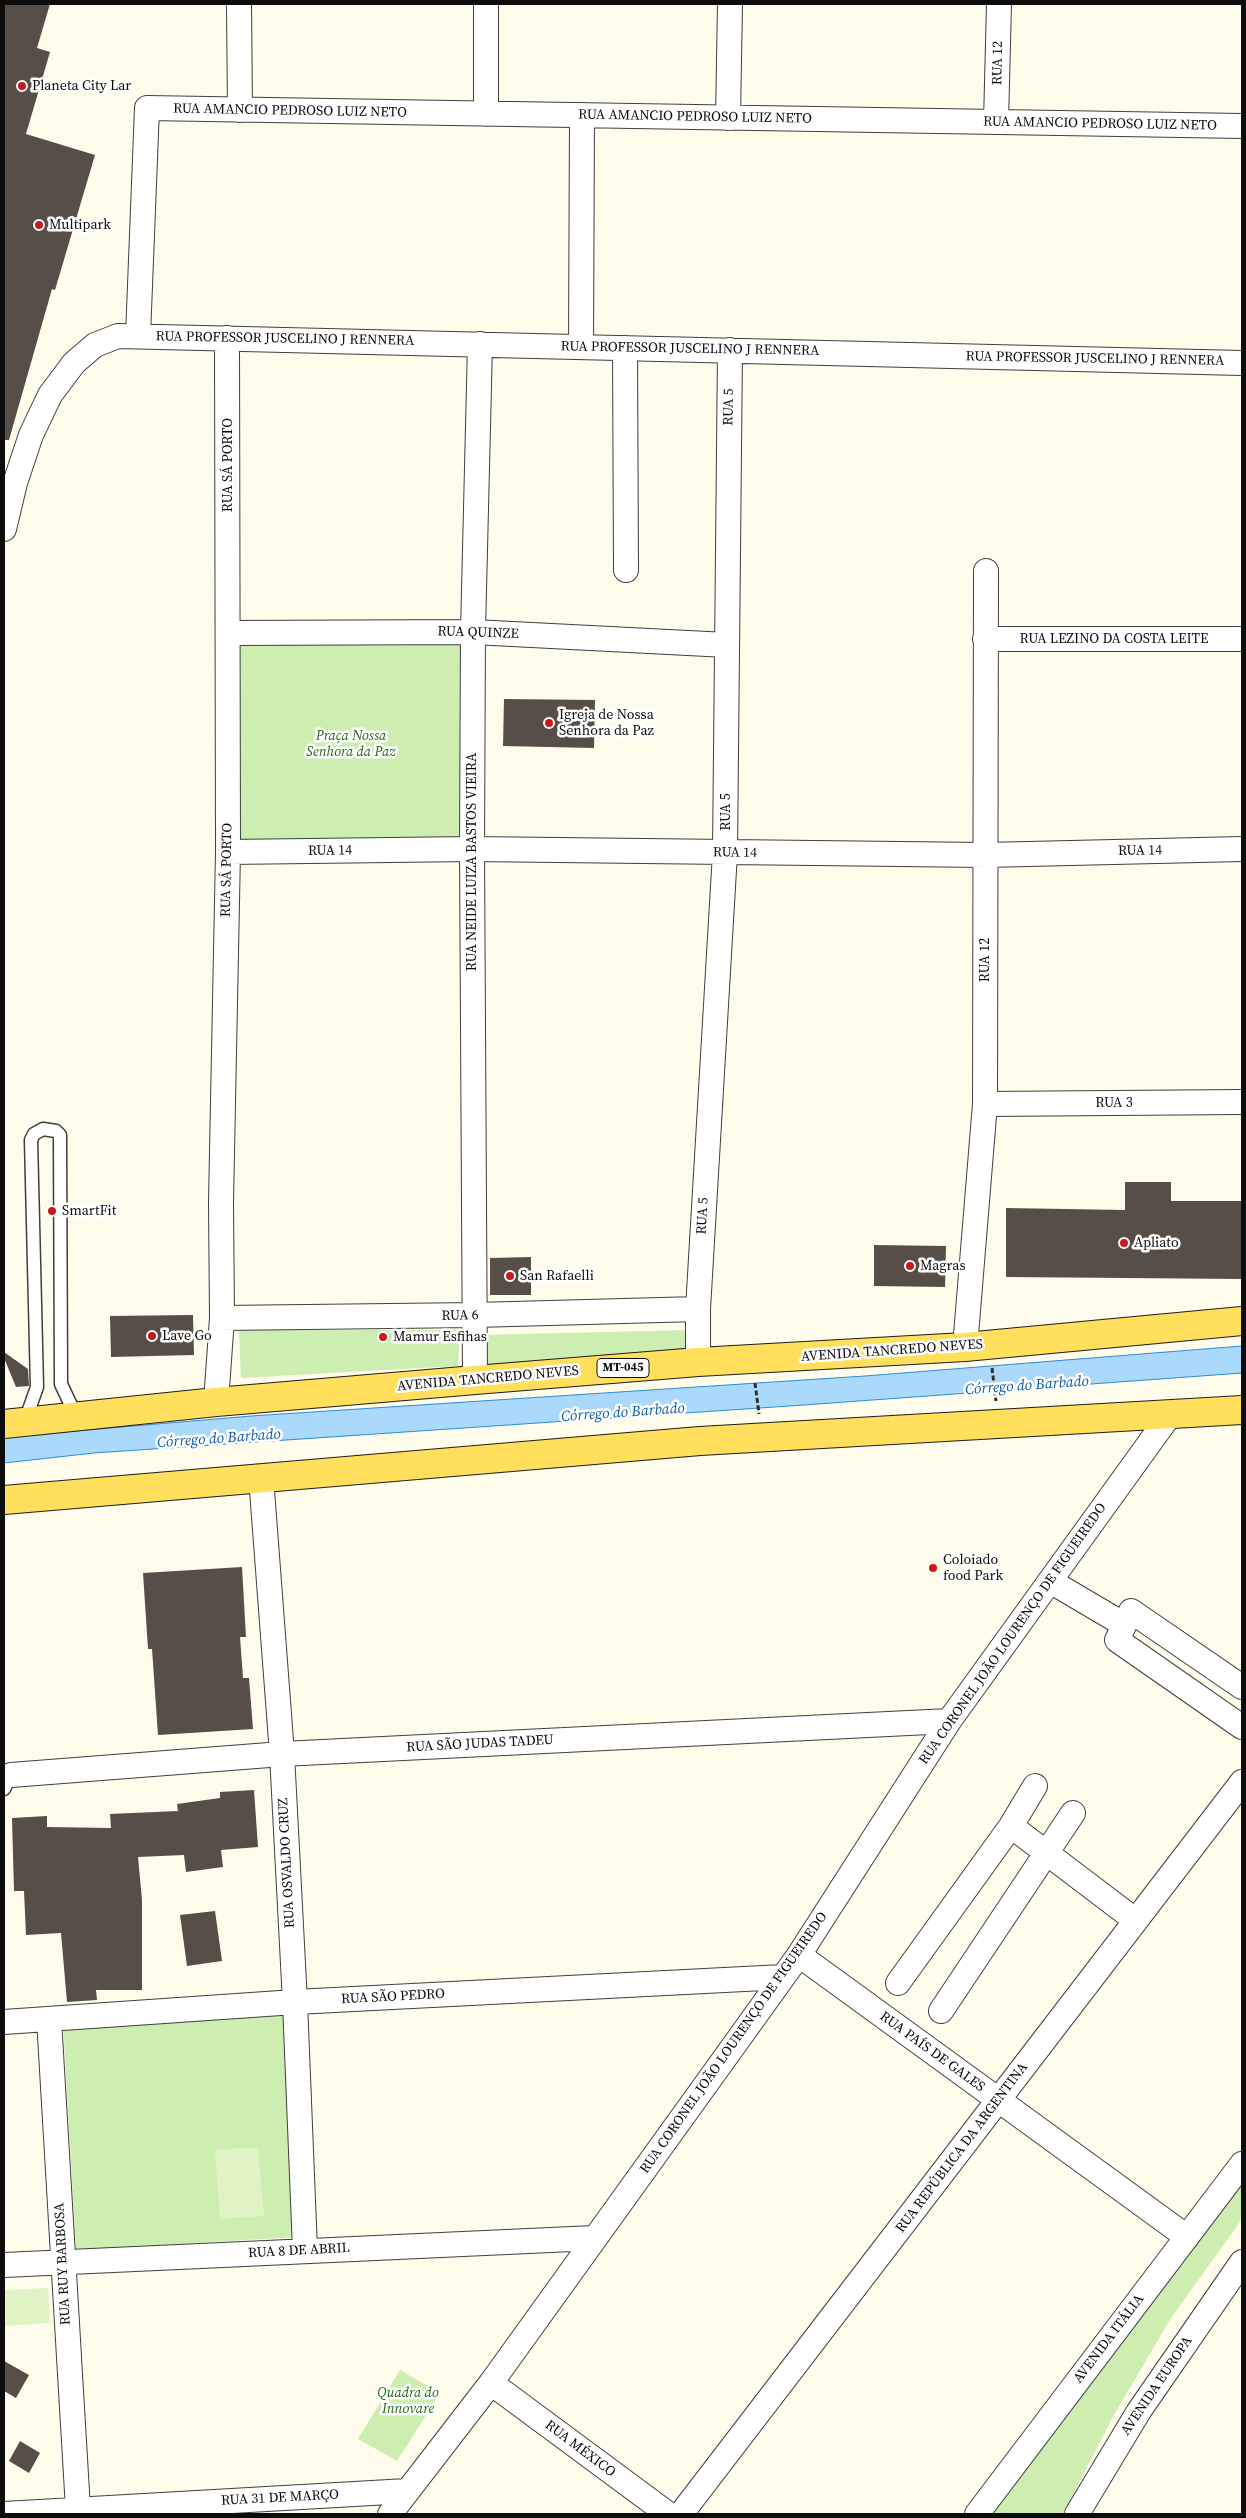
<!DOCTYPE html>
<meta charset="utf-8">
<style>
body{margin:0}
#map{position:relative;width:1246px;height:2518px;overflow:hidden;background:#fffceb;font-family:"Source Serif 4",serif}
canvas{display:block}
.frame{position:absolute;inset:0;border:5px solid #0c0c0c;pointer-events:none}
</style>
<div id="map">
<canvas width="1246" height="2518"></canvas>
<div class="frame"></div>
</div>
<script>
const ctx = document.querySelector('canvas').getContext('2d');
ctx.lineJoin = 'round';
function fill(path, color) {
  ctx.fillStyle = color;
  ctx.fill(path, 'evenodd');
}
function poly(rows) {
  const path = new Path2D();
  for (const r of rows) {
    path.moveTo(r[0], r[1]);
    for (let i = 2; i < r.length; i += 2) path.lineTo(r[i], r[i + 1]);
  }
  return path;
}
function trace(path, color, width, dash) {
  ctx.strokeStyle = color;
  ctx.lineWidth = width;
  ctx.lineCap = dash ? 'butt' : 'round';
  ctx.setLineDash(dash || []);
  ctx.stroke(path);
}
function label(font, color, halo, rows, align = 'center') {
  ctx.font = font + ' "Source Serif 4",serif';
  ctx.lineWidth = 5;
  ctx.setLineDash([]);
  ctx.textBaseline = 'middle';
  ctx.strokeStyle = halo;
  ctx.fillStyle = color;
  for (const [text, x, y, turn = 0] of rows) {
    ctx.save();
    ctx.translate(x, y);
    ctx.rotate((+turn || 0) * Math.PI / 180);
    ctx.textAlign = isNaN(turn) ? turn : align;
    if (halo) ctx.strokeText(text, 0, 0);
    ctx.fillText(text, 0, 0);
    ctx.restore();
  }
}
fill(poly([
 [235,642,466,643,466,846,235,845],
 [239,1330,460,1330,458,1366,241,1378],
 [689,1330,688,1355,480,1374,481,1335],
 [284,2010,298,2237,76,2250,63,2022],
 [1242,2170,1242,2219,1171,2318,1115,2413,1063,2514,980,2514],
 [400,2370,440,2393,397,2461,358,2439]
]), '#cdedb1');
fill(poly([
 [258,2147,264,2216,220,2219,215,2150],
 [48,2288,50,2323,4,2326,4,2290]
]), '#e0f3c4');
const water = poly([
 [1242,1346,1242,1373,804,1405,94,1453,4,1463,4,1437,251,1416,865,1376,1242,1346]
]);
fill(water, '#abd9fb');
trace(water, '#2b8bd9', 1);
fill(poly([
 [4,4,50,4,37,48,50,52,26,134,95,155,55,290,52,289,9,440,4,440],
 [504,699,595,700,594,748,503,746],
 [1125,1182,1171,1182,1171,1201,1242,1201,1242,1279,1006,1277,1006,1208,1125,1210],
 [874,1245,946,1246,945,1287,874,1286],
 [531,1257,531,1295,490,1295,490,1258],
 [193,1315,194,1355,111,1357,110,1316],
 [4,1352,28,1369,29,1386,16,1387,4,1358],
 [242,1567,246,1637,240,1637,243,1678,249,1678,253,1729,158,1735,152,1649,148,1649,143,1573],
 [254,1790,258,1847,221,1850,223,1867,186,1872,184,1855,138,1857,142,1900,142,1990,96,1990,97,2000,67,2002,61,1933,26,1935,24,1891,14,1891,12,1818,47,1816,47,1827,111,1828,110,1814,178,1811,177,1804,220,1798,220,1792],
 [215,1911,222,1961,187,1966,180,1915],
 [4,2361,29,2375,16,2398,4,2391],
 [20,2441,40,2453,29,2473,9,2461]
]), '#564e47');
const lane = poly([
 [25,1421,37,1387,31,1140,34,1134,43,1129,56,1131,60,1135,61,1384,76,1416],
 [4,1789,11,1775]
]);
const street = poly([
 [239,4,240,110],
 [486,114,486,4],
 [728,118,730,4],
 [996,122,999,4],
 [138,336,147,108,1242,126],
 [581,347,582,115],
 [625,348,626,570],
 [4,529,15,483,31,435,50,395,74,363,95,345,118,336,1242,363],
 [229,633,473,632,727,645],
 [985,639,1242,639],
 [228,852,472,849,985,855,1242,849],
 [985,1104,1242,1102],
 [222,1318,475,1315,698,1309],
 [965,1347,985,1104,986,571],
 [698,1362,698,1309,725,853,730,350],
 [475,1380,472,849,473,632,480,344],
 [216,1402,222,1318,221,1202,228,852,227,338],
 [261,1477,282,1754,295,2002,305,2250],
 [1050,1581,1123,1624],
 [1242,1687,1131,1611,1117,1640,1242,1727],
 [11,1775,282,1754,949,1721],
 [1011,1826,1135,1920],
 [799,1955,1187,2237],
 [898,1983,1011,1826,1035,1786],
 [941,2011,1073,1813],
 [49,2019,78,2509],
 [4,2022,295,2002,783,1977],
 [4,2265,594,2238],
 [491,2383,668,2514],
 [4,2514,407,2491],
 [390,2514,491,2383,799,1955,949,1721,1169,1416],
 [681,2514,1242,1782],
 [977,2514,1242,2164],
 [1077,2514,1139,2411,1242,2262]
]);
const primary = poly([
 [4,1424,216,1402,475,1380,698,1362,965,1347,1242,1321],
 [4,1500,700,1441,1242,1410]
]);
trace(lane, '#3f3f3f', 15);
trace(street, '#3f3f3f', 26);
trace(primary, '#1d1d1d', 30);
trace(poly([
 [992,1368,996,1401],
 [755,1383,759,1414]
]), '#2e2e2e', 3, [5, 2.5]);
trace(lane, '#fff', 12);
trace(street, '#fff', 24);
trace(primary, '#ffdf5b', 28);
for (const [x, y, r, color] of [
 [22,86,5,"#c71919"],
 [39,225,5,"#c71919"],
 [549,723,5,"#c71919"],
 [52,1211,5,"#c71919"],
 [1124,1243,5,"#c71919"],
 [910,1266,5,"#c71919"],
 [510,1276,5,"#c71919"],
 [152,1336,5,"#c71919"],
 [383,1337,5,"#c71919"],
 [933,1568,5,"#c71919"]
]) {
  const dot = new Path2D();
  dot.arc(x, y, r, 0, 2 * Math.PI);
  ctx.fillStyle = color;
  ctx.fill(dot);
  trace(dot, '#fff', 2);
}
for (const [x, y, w] of [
 [623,1368,52]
]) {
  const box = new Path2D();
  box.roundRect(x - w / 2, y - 9.5, w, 19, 4);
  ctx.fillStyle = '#fff';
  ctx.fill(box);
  trace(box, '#0c0c0c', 1);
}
label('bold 12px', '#0c0c0c', null, [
 ["MT-045",623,1368]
]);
label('14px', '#0c0c0c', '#fff', [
 ["RUA 12",998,63,-89],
 ["RUA AMANCIO PEDROSO LUIZ NETO",290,111,1],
 ["RUA AMANCIO PEDROSO LUIZ NETO",695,117,1],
 ["RUA AMANCIO PEDROSO LUIZ NETO",1100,124,1],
 ["RUA PROFESSOR JUSCELINO J RENNERA",285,339,1],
 ["RUA PROFESSOR JUSCELINO J RENNERA",690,349,1],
 ["RUA PROFESSOR JUSCELINO J RENNERA",1095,359,1],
 ["RUA 5",729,407,-89],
 ["RUA SÁ PORTO",228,465,-90],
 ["RUA QUINZE",478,633,2],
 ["RUA LEZINO DA COSTA LEITE",1114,639],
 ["RUA 5",726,812,-90],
 ["RUA 14",330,851,-1],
 ["RUA 14",1140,851,-1],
 ["RUA 14",735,853,1],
 ["RUA NEIDE LUIZA BASTOS VIEIRA",472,862,-90],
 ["RUA SÁ PORTO",227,870,-89],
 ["RUA 12",985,960,-90],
 ["RUA 3",1114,1103],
 ["RUA 5",703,1216,-87],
 ["RUA 6",460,1316,-1],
 ["AVENIDA TANCREDO NEVES",892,1351,-4],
 ["AVENIDA TANCREDO NEVES",488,1379,-5],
 ["RUA CORONEL JOÃO LOURENÇO DE FIGUEIREDO",1013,1634,-55],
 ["RUA SÃO JUDAS TADEU",480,1744,-3],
 ["RUA OSVALDO CRUZ",287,1863,-93],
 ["RUA SÃO PEDRO",393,1997,-3],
 ["RUA CORONEL JOÃO LOURENÇO DE FIGUEIREDO",734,2043,-55],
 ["RUA PAÍS DE GALES",932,2052,36],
 ["RUA REPÚBLICA DA ARGENTINA",962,2148,-53],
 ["RUA 8 DE ABRIL",299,2251,-3],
 ["RUA RUY BARBOSA",63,2264,-93],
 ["AVENIDA ITÁLIA",1109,2339,-53],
 ["AVENIDA EUROPA",1157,2386,-56],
 ["RUA MÉXICO",580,2449,37],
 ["RUA 31 DE MARÇO",280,2498,-3]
]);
label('14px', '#0c0c0c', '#fff', [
 ["Planeta City Lar",32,86],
 ["Multipark",49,225],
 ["Igreja de Nossa",559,715],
 ["Senhora da Paz",559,731],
 ["SmartFit",62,1211],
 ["Apliato",1134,1243],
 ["Magras",920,1266],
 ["San Rafaelli",520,1276],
 ["Lave Go",162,1336],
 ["Mamur Esfihas",393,1337],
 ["Coloiado",943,1560],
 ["food Park",943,1576]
], 'left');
label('italic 14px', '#246917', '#fff', [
 ["Praça Nossa",351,736],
 ["Senhora da Paz",351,752],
 ["Quadra do",408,2393],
 ["Innovare",408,2409]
]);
label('italic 15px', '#0b5ca8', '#fff', [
 ["Córrego do Barbado",1027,1386,-4],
 ["Córrego do Barbado",623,1413,-4],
 ["Córrego do Barbado",219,1439,-4]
]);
</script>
